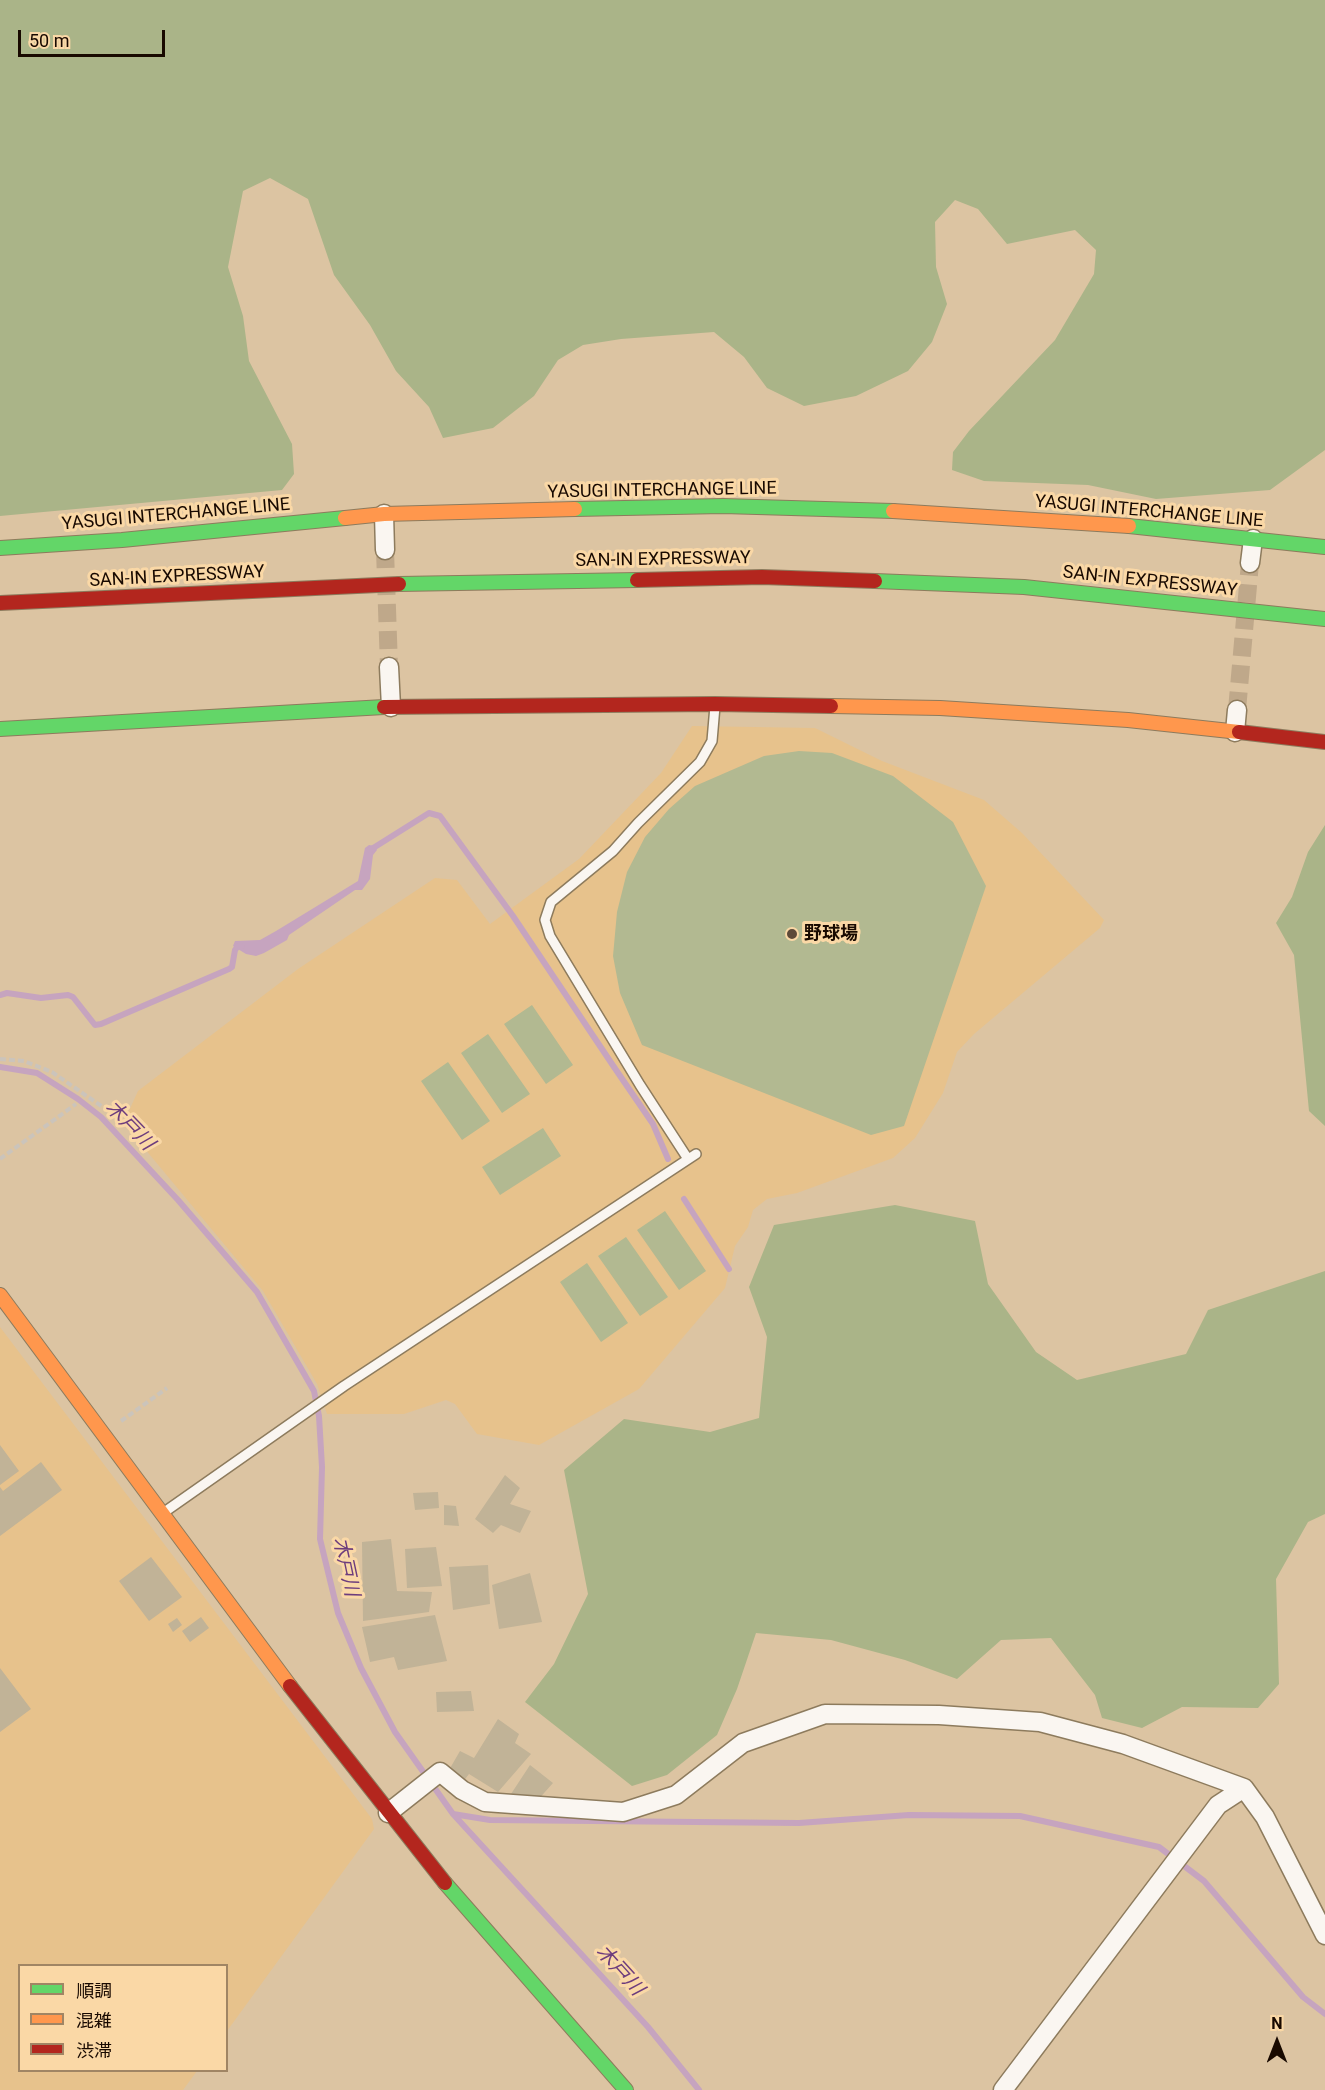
<!DOCTYPE html>
<meta charset="utf-8">
<style>
body{margin:0}
#map{position:relative;width:1325px;height:2090px;overflow:hidden;background:#dcc4a2;font-family:Roboto,"Noto Sans JP",sans-serif}
canvas{display:block}
.legend{position:absolute;left:18px;top:1964px;width:210px;height:108px;box-sizing:border-box;background:#fad8a6;border:2px solid #a08564;margin:0;padding:8px 10px;list-style:none;font-size:18px;color:#180900}
.legend li{display:flex;align-items:center;gap:12px;height:30px}
.legend b{width:30px;border:2px solid #a08564}
.north{position:absolute;left:1247px;top:2012px;width:60px;height:60px;-webkit-text-stroke:4px #fad8a6;paint-order:stroke;rotate:0deg;font-size:16px;font-weight:700;line-height:24px;text-align:center;color:#180900}
.north::after{content:'';display:block;margin:auto;width:21px;height:27px;background:#180900;clip-path:polygon(50% 0,100% 100%,50% 72%,0 100%)}
.scale{position:absolute;left:18px;top:30px;width:147px;height:27px;box-sizing:border-box;border:3px solid #180900;border-top:0;padding-left:8px;font-size:18px;line-height:21px;white-space:nowrap;color:#180900;-webkit-text-stroke:4px #fad8a6;paint-order:stroke}
</style>
<div id="map">
<canvas width="1325" height="2090"></canvas>
<ul class="legend">
<li><b style="height:8px;background:#63d668"></b>順調</li>
<li><b style="height:8px;background:#ff974d"></b>混雑</li>
<li><b style="height:8px;background:#b3261e"></b>渋滞</li>
</ul>
<div class="north">N</div>
<div class="scale">50 m</div>
</div>
<script>
const ctx = document.querySelector('canvas').getContext('2d');
ctx.lineJoin = 'round';
function fill(path, color) {
  ctx.fillStyle = color;
  ctx.fill(path, 'evenodd');
}
function poly(rows) {
  const path = new Path2D();
  for (const r of rows) {
    path.moveTo(r[0], r[1]);
    for (let i = 2; i < r.length; i += 2) path.lineTo(r[i], r[i + 1]);
  }
  return path;
}
function trace(path, color, width, dash) {
  ctx.strokeStyle = color;
  ctx.lineWidth = width;
  ctx.lineCap = dash ? 'butt' : 'round';
  ctx.setLineDash(dash || []);
  ctx.stroke(path);
}
function label(font, color, halo, rows, align = 'center') {
  ctx.font = font + ' Roboto,"Noto Sans JP",sans-serif';
  ctx.lineWidth = 6;
  ctx.setLineDash([]);
  ctx.textBaseline = 'middle';
  ctx.strokeStyle = halo;
  ctx.fillStyle = color;
  for (const [text, x, y, turn = 0] of rows) {
    ctx.save();
    ctx.translate(x, y);
    ctx.rotate((+turn || 0) * Math.PI / 180);
    ctx.textAlign = isNaN(turn) ? turn : align;
    if (halo) ctx.strokeText(text, 0, 0);
    ctx.fillText(text, 0, 0);
    ctx.restore();
  }
}
fill(poly([
 [692,726,815,728,882,761,984,800,1022,833,1104,920,1100,928,974,1034,957,1052,943,1093,915,1138,893,1158,797,1193,767,1199,753,1210,748,1227,735,1246,725,1288,639,1389,539,1445,477,1434,455,1404,446,1400,404,1414,327,1414,317,1384,263,1291,130,1131,128,1113,138,1091,298,969,435,878,457,880,490,924,579,859,661,773],
 [0,1327,372,1819,374,1829,227,2031,226,1966,20,1966,20,2070,197,2071,183,2090,0,2090]
]), '#e7c28c');
fill(poly([
 [799,751,832,753,893,776,953,822,986,886,904,1126,871,1135,642,1045,620,993,613,956,617,912,627,872,645,837,669,809,695,786,764,756],
 [532,1005,573,1065,546,1084,504,1024],
 [488,1034,530,1094,502,1113,461,1053],
 [448,1062,490,1121,462,1140,421,1081],
 [543,1128,561,1156,500,1195,482,1167],
 [665,1211,706,1271,679,1290,637,1230],
 [626,1237,668,1297,640,1316,598,1256],
 [587,1263,628,1323,601,1342,560,1282]
]), '#b2b991');
fill(poly([
 [0,0,1325,0,1325,450,1270,490,1156,499,1088,485,984,481,952,470,953,452,969,431,1055,340,1094,274,1096,250,1075,230,1007,244,978,209,955,200,935,222,936,267,947,304,932,342,908,371,856,396,804,406,767,388,744,357,714,332,621,339,583,345,558,360,534,396,493,428,443,438,429,407,396,371,370,325,334,275,308,199,270,178,243,191,228,267,243,316,249,361,292,444,294,474,282,490,0,516],
 [1325,825,1325,1126,1309,1111,1294,955,1276,923,1292,897,1308,852],
 [895,1205,975,1221,988,1284,1036,1352,1077,1380,1186,1354,1208,1310,1325,1271,1325,1514,1308,1522,1276,1579,1279,1684,1258,1708,1182,1707,1142,1728,1102,1718,1095,1695,1051,1638,1001,1640,957,1679,905,1660,831,1640,756,1633,737,1689,717,1735,667,1775,632,1786,525,1702,554,1664,588,1594,564,1470,624,1419,710,1432,759,1418,767,1337,749,1287,774,1225]
]), '#aab488');
fill(poly([
 [369,845,375,846,377,850,373,855,370,879,362,890,355,890,289,935,287,940,264,953,256,956,246,954,233,946,235,941,260,940,276,931,358,881,365,848]
]), '#c6a4bf');
trace(poly([
 [370,850,429,813,440,816,513,916,614,1067,653,1124,668,1159],
 [0,995,7,993,41,998,68,995,73,997,95,1025,101,1024,229,969,232,967,235,950,238,946,242,946],
 [0,1067,37,1073,78,1099,101,1117,178,1200,257,1292,314,1391,319,1416,322,1467,320,1539,338,1613,361,1668,395,1732,453,1814,648,2027,699,2090],
 [684,1199,729,1269],
 [453,1814,490,1820,799,1823,909,1815,1020,1816,1159,1847,1204,1881,1303,1997,1325,2014]
]), '#c6a4bf', 6);
fill(poly([
 [0,1445,19,1471,0,1485],
 [41,1462,62,1490,0,1536,0,1487,3,1491],
 [505,1475,520,1488,510,1504,531,1511,520,1533,501,1525,493,1533,475,1519],
 [438,1492,439,1508,415,1510,413,1493],
 [444,1505,456,1506,459,1526,444,1525],
 [391,1539,397,1591,432,1592,429,1612,363,1621,362,1542],
 [436,1547,442,1586,407,1588,405,1549],
 [151,1557,182,1597,149,1621,119,1581],
 [488,1565,490,1604,453,1610,449,1567],
 [530,1573,542,1622,499,1629,492,1585],
 [435,1615,447,1661,398,1670,394,1657,370,1662,362,1627],
 [201,1617,209,1628,190,1642,182,1631],
 [177,1618,182,1625,173,1632,168,1624],
 [0,1668,31,1709,0,1732],
 [471,1691,474,1711,437,1712,436,1692],
 [498,1719,519,1734,515,1743,531,1754,498,1792,469,1774,462,1783,449,1770,460,1751,474,1758],
 [530,1765,553,1783,536,1802,511,1794]
]), '#c1b397');
trace(poly([
 [385,550,389,667],
 [1237,710,1250,563]
]), '#bfa88a', 18, [18, 9]);
const lane = poly([
 [688,1159,640,1085,550,936,545,920,551,902,613,851,638,823,700,762,712,741,715,706],
 [163,1513,344,1386,696,1154]
]);
const street = poly([
 [384,514,385,550],
 [1250,563,1253,539],
 [389,667,391,707],
 [1235,732,1237,710],
 [388,1813,440,1772,462,1790,485,1802,623,1812,676,1795,743,1743,825,1714,939,1715,1040,1722,1123,1744,1244,1788,1265,1817,1325,1935],
 [1003,2090,1218,1805,1244,1788]
]);
const fast = poly([
 [575,509,723,506,893,511],
 [1129,526,1325,547],
 [0,548,122,540,345,518],
 [875,581,1024,587,1325,619],
 [399,584,637,580],
 [0,729,384,707],
 [445,1883,626,2090]
]);
const slow = poly([
 [893,511,1129,526],
 [345,518,384,514,575,509],
 [831,706,940,708,1128,720,1239,732],
 [0,1295,290,1686]
]);
const jam = poly([
 [637,580,762,577,875,581],
 [0,603,399,584],
 [384,707,715,704,831,706],
 [1239,732,1325,742],
 [290,1686,445,1883]
]);
trace(lane, '#8d7b5d', 12);
trace(street, '#8d7b5d', 21);
trace(fast, '#8d7b5d', 16);
trace(slow, '#8d7b5d', 16);
trace(jam, '#8d7b5d', 16);
trace(poly([
 [0,1059,24,1061,52,1072,107,1110],
 [0,1159,76,1104],
 [121,1421,167,1388]
]), '#cbc4bb', 4, [6, 3]);
trace(lane, '#faf6f1', 9);
trace(street, '#faf6f1', 18);
trace(fast, '#63d668', 14);
trace(slow, '#ff974d', 14);
trace(jam, '#b3261e', 14);
for (const [x, y, r, color] of [
 [792,934,6,"#5d4a39"]
]) {
  const dot = new Path2D();
  dot.arc(x, y, r, 0, 2 * Math.PI);
  ctx.fillStyle = color;
  ctx.fill(dot);
  trace(dot, '#fad8a6', 2);
}
label('18px', '#180900', '#fad8a6', [
 ["YASUGI INTERCHANGE LINE",662,491,-1],
 ["YASUGI INTERCHANGE LINE",1149,512,5],
 ["YASUGI INTERCHANGE LINE",176,515,-5],
 ["SAN-IN EXPRESSWAY",663,560,-1],
 ["SAN-IN EXPRESSWAY",177,577,-3],
 ["SAN-IN EXPRESSWAY",1150,582,6]
]);
label('bold 18px', '#180900', '#fad8a6', [
 ["野球場",804,934]
], 'left');
label('italic 20px', '#6d3d7d', '#fad8a6', [
 ["木戸川",129,1126,46],
 ["木戸川",345,1567,78],
 ["木戸川",619,1971,48]
]);
</script>
